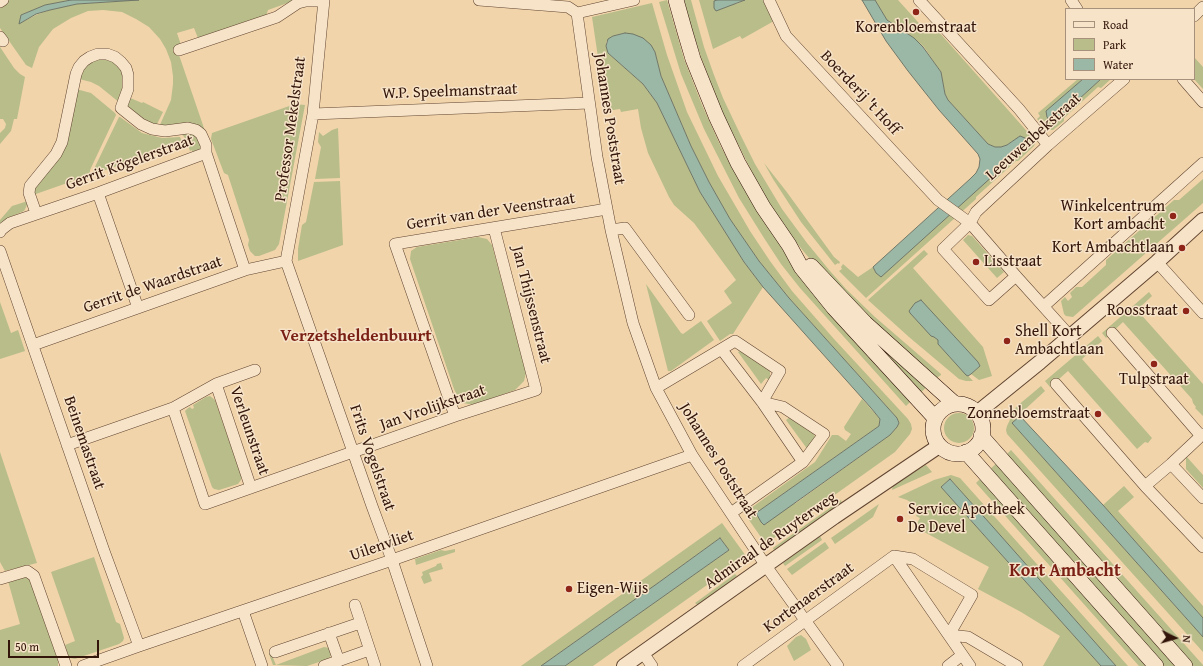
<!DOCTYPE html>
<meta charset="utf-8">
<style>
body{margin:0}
#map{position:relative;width:1203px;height:666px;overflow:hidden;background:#f1d4aa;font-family:"Gentium Book Plus",serif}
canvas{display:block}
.legend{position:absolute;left:1065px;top:8px;width:130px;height:72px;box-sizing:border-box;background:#f6e3c8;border:1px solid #a8917c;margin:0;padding:5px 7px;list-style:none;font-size:12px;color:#331509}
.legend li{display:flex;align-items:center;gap:8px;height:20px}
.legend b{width:20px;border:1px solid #a8917c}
.north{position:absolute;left:1155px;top:618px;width:40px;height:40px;-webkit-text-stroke:3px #f6e3c8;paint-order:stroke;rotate:95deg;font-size:11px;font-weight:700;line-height:16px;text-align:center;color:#331509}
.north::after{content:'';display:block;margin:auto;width:14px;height:18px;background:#331509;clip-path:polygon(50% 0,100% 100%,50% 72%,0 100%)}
.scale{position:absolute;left:8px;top:640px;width:91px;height:18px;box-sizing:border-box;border:2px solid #331509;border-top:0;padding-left:5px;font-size:12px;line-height:14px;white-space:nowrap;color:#331509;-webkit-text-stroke:3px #f6e3c8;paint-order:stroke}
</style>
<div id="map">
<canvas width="1203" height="666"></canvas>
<ul class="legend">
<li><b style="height:5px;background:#f6e3c8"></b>Road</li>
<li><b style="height:11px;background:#b8bd8a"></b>Park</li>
<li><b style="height:11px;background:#9bb8a7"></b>Water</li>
</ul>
<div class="north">N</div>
<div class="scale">50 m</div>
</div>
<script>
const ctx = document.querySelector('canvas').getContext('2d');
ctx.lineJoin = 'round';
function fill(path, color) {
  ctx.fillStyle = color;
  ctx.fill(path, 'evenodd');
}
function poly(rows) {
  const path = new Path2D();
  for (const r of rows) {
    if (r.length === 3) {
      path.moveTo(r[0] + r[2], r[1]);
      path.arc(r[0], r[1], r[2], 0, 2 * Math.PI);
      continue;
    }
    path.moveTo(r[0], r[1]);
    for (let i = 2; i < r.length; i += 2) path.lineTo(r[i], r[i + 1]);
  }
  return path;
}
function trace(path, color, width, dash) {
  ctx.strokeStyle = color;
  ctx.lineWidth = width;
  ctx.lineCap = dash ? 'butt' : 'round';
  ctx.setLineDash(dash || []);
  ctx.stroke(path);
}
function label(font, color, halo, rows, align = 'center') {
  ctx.font = font + ' "Gentium Book Plus",serif';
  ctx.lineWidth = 3;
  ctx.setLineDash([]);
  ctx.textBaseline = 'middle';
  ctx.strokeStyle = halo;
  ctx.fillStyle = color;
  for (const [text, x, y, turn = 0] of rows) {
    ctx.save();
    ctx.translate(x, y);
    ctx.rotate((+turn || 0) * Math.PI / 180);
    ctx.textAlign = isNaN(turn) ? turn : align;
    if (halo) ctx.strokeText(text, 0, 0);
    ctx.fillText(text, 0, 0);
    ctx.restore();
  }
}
fill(poly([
 [9,0,71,0,45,5,21,15,20,23,36,15,50,10,77,4,139,0,296,0,268,10,266,16,198,38,194,28,177,33,181,45,179,55,206,134,159,127,171,100,173,84,173,76,171,62,166,49,160,39,149,27,136,19,122,12,103,10,88,11,71,18,53,29,39,47,32,68,26,65,0,28,0,5],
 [667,0,684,59,702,105,721,147,745,191,746,191,913,399,906,406,800,288,781,264,764,238,739,198,704,129,681,74,659,2],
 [684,0,691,0,704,47,714,75,723,98,741,136,755,164,782,209,807,243,830,271,846,289,875,317,941,374,941,375,935,379,825,276,804,252,785,228,761,190,722,112,701,57,692,30],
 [699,0,717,0,714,2,736,4,745,0,765,0,774,21,742,39,740,36,713,49],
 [875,0,898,0,926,31,930,28,935,34,938,31,1032,137,1031,138,1035,143,1034,146,1018,161,1016,161,976,197,976,199,866,298,839,271,842,269,841,267,843,264,858,277,873,267,876,273,1020,136,1007,145,1001,147,995,147,988,144,948,100,945,94,941,72,924,47,914,38,887,20],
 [652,3,667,55,687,112,718,176,750,231,770,261,792,291,834,339,908,419,911,424,912,429,910,434,895,452,767,543,765,543,749,520,751,508,815,462,832,435,838,435,846,441,851,434,845,430,844,427,862,399,880,419,879,426,756,513,796,503,890,435,897,427,899,423,897,418,789,298,759,261,730,219,709,182,691,146,661,76,655,52,625,33,613,36,606,42,606,46,608,53,643,84,657,103,700,192,744,262,763,287,733,334,730,334,720,341,707,321,732,303,724,291,736,280,694,223,674,205,669,197,648,153,641,128,638,109,621,112,620,109,606,111,592,17],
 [0,47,14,68,20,74,25,77,17,119,14,119,11,131,0,144,0,133,5,128,6,124,3,119,0,119],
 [1194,57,1203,67,1203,89,1194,79],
 [95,58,113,60,125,74,120,103,99,86,91,82,79,79,81,70],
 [1078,79,1083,79,1047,111,1056,120,1101,79,1111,79,1101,88,1098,87,1064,118,1064,121,1053,130,1048,130,1037,119,1040,116,1038,113],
 [76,89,91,93,115,113,116,115,90,170,90,175,33,195,33,190,50,167],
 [128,97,142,103,143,102,163,112,156,126,147,123,128,106],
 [295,104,305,105,279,244,275,250,259,256,255,256,250,251,248,245,249,240,228,175,224,173,211,139,212,133],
 [119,117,120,117,142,133,162,138,180,137,183,143,94,174,93,171],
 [338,128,340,178,315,179,321,147,318,142,319,132,323,136,332,130],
 [181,133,194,133,203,148,193,153,192,150,190,151,185,138],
 [764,163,786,191,834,257,840,262,839,264,838,263,835,265,801,222,773,179],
 [1203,177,1203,203,1073,317,1066,316,1064,314,1061,301,1065,297,1068,301,1072,297,1070,293,1076,287,1082,287,1106,265,1106,260,1174,200,1179,200,1203,179],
 [340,181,343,245,298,261,298,249,302,225,306,222,314,182],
 [28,201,27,205,24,211,10,217,0,225,0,220,12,206],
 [968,235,972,236,1004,272,997,278,963,240],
 [478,237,487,239,492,245,526,373,524,381,515,390,474,405,463,403,459,399,454,389,410,259,411,251,417,247],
 [924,250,928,254,913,268,983,347,992,376,979,380,971,374,980,366,978,362,934,337,938,340,938,344,973,381,966,381,959,379,909,337,868,300],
 [646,284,681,333,683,334,701,321,714,340,671,371,668,371],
 [1149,292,1152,296,1137,310,1203,384,1203,416,1195,408,1196,407,1193,403,1192,399,1123,322,1106,338,1102,333],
 [0,302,11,333,18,330,25,351,0,359],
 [848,314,929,385,919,394],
 [1098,336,1102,341,1082,359,1152,438,1148,443,1145,442,1137,449,1068,371,1050,387,1045,381],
 [740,351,770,371,770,376,769,380,766,378,761,384,738,352],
 [1041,386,1045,391,1020,414,1020,416,1012,423,1203,637,1203,652,1007,434,1006,430,1007,426,1016,407],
 [210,396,215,400,241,475,241,480,238,484,219,490,214,489,212,487,185,411,187,409,190,407,192,409,194,408,193,405,206,397],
 [959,428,15],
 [790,417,813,432,815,437,808,450,786,420],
 [1011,450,1203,665,1203,666,1193,666,1004,457],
 [0,452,37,563,5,571,0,562],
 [1186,456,1203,475,1203,488,1186,469],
 [999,461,1180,666,1164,666,987,472],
 [926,465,932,472,892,490,893,484],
 [951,475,960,478,1128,666,1116,666,950,479,941,487,1101,666,1043,666,1060,636,1021,612,978,589,989,567,915,527,920,518,916,516,920,508,907,500,898,497,934,480],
 [982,477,1151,666,1139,666,976,483],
 [1124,486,1134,497,1118,511,1203,606,1203,618,1103,505],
 [841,500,842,504,801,533,774,550,773,548],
 [879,504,873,517,835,544,831,538],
 [722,523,746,556,745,558,593,666,565,666,729,550,720,538,658,583,541,666,521,666],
 [820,536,822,540,785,566,783,563],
 [825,542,829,548,792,575,787,569],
 [455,549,455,552,416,565,415,559,441,550,445,551],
 [94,557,116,622,120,624,124,638,123,641,119,644,75,659,70,658,68,655,65,645,75,641,51,572],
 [441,563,443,569,429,573,432,581,424,584,421,577,423,575,422,572,436,566,437,564],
 [735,574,737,576,699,606,695,603],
 [25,576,30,579,58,660,58,666,0,666,0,630,20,624,8,581],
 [801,635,806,639,811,650,794,661,787,646,796,637],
 [324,647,329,648,331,655,330,657,328,659,307,666,273,665,269,654,271,653,276,665]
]), '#b8bd8a');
const water = poly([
 [71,0,139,0,77,4,50,10,36,14,19,24,21,15,45,5,71,0],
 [717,0,745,0,716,11,714,8,714,1,717,0],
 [862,0,875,0,887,20,914,38,923,47,941,72,945,94,948,100,988,144,995,147,1001,147,1007,145,1020,136,1025,138,1026,140,1026,146,881,277,876,273,873,267,970,179,976,173,979,167,980,159,978,154,939,110,908,71,886,41,862,0],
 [625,33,633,34,643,38,651,45,655,52,661,76,691,146,709,182,730,219,759,261,789,298,897,418,899,423,897,427,890,435,764,525,761,522,756,513,879,426,880,419,871,408,763,287,744,262,700,192,657,103,643,84,608,53,606,46,608,39,613,36,625,33],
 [1083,79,1101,79,1056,120,1049,120,1047,117,1046,111,1083,79],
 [921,300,978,362,980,366,971,374,968,376,966,375,938,344,938,340,934,337,931,336,910,313,909,311,915,303,921,300],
 [1020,416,1103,505,1203,618,1203,637,1012,423,1020,416],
 [950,479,993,527,1116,666,1101,666,941,487,950,479],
 [720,538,729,550,565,666,541,666,658,583,720,538]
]);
fill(water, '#9bb8a7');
trace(water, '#717768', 1);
const minor = poly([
 [479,0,568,7,577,13],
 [769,0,786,36,938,200,970,223,976,212,1048,145,1124,79],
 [919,0,1019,109,1048,145],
 [1071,0,1077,9],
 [0,2,3,0],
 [577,13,597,157,611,230,633,323,656,388,692,455,766,566,838,666],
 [577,13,634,0],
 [1194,16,1203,7],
 [0,37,3,41],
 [179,50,277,17,298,3,306,1,323,1],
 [1183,79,1203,102],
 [313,114,589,103],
 [98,193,138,308],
 [36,213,29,193,30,186,56,154,62,142,76,74,79,67,84,61,90,57,98,54,107,54,115,57,121,62,126,68,128,75,128,89,121,108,141,124,152,129,165,131,188,128,196,130,201,134,206,145,206,153,245,270],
 [611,230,625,228,689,315],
 [0,232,1,230,10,223,98,193,206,153],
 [0,251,104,551,139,646],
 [286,261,372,506,392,560,427,666],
 [286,261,313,114,324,0],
 [1157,262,1203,313],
 [1016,276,989,300,943,249,970,223,1016,276,1070,336],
 [1044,306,1203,163],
 [1112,333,1201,436],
 [33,345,245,270,286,261],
 [722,350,762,402,803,462],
 [216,384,251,488],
 [1056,384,1145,486,1203,547],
 [656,388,735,341,780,371,762,402,783,407,824,434,803,462,731,513],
 [173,408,205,504,455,416,536,390,494,228],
 [455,416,395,244,607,209],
 [67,445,173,408,216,384,255,370],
 [1171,464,1203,498],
 [1145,486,1171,464,1203,434],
 [894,556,913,559,972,595,949,635,968,637,1017,666],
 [894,556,970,666],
 [0,579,27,571,34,576,66,666],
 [355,605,375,666],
 [243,611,262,666],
 [329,633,339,661],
 [275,652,360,623],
 [643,653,652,666],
 [83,666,139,646,392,560,692,455],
 [324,666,369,650],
 [743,666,894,556],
 [948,666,962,655]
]);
const tertiary = poly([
 [977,413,1040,362,1157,262,1203,220],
 [624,666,834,517,939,446]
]);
const secondary = poly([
 [676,0,685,32,693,59,716,116,738,163,763,207,789,245,801,267,834,308,935,418],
 [811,266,865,323,955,404],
 [958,429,25],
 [981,436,1185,666],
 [966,452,1156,666]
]);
trace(minor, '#624531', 12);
trace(tertiary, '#624531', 16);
trace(secondary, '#331509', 16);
trace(minor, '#f6e3c8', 11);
trace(tertiary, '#f6e3c8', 14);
trace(secondary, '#f6e3c8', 15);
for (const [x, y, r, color] of [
 [916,12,4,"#8f2418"],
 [1173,216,4,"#8f2418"],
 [1182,248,4,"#8f2418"],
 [976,262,4,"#8f2418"],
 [1186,311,4,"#8f2418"],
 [1007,341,4,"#8f2418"],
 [1154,364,4,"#8f2418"],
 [1098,414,4,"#8f2418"],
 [900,519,4,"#8f2418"],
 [569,589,4,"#8f2418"]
]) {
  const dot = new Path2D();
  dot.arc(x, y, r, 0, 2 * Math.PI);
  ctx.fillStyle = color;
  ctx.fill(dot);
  trace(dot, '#f6e3c8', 1.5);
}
label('16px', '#331509', '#f6e3c8', [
 ["Korenbloemstraat",916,28,"center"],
 ["Winkelcentrum",1165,207],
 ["Kort ambacht",1165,225],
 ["Kort Ambachtlaan",1174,248],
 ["Lisstraat",984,262,"left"],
 ["Roosstraat",1178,311],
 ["Shell Kort",1015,332,"left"],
 ["Ambachtlaan",1015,350,"left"],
 ["Tulpstraat",1154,380,"center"],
 ["Zonnebloemstraat",1090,414],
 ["Service Apotheek",908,510,"left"],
 ["De Devel",908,528,"left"],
 ["Eigen-Wijs",577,589,"left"]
], 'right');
label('16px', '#331509', '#f6e3c8', [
 ["W.P. Speelmanstraat",450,92,-2],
 ["Boerderij 't Hoff",860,93,47],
 ["Johannes Poststraat",609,119,81],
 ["Professor Mekelstraat",291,129,-82],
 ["Leeuwenbekstraat",1034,137,-42],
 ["Gerrit Kögelerstraat",130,163,-20],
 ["Gerrit van der Veenstraat",491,212,-9],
 ["Gerrit de Waardstraat",153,285,-19],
 ["Jan Thijssenstraat",531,305,76],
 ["Jan Vrolijkstraat",433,408,-19],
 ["Verleunstraat",249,431,71],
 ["Beinemastraat",84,443,71],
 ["Frits Vogelstraat",372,458,71],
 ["Johannes Poststraat",718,461,58],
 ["Admiraal de Ruyterweg",771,541,-35],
 ["Uilenvliet",382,546,-19],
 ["Kortenaerstraat",809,598,-36]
]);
label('bold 17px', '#7a1f14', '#f6e3c8', [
 ["Verzetsheldenbuurt",356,337]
]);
label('bold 18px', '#7a1f14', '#f6e3c8', [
 ["Kort Ambacht",1065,571]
]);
</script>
